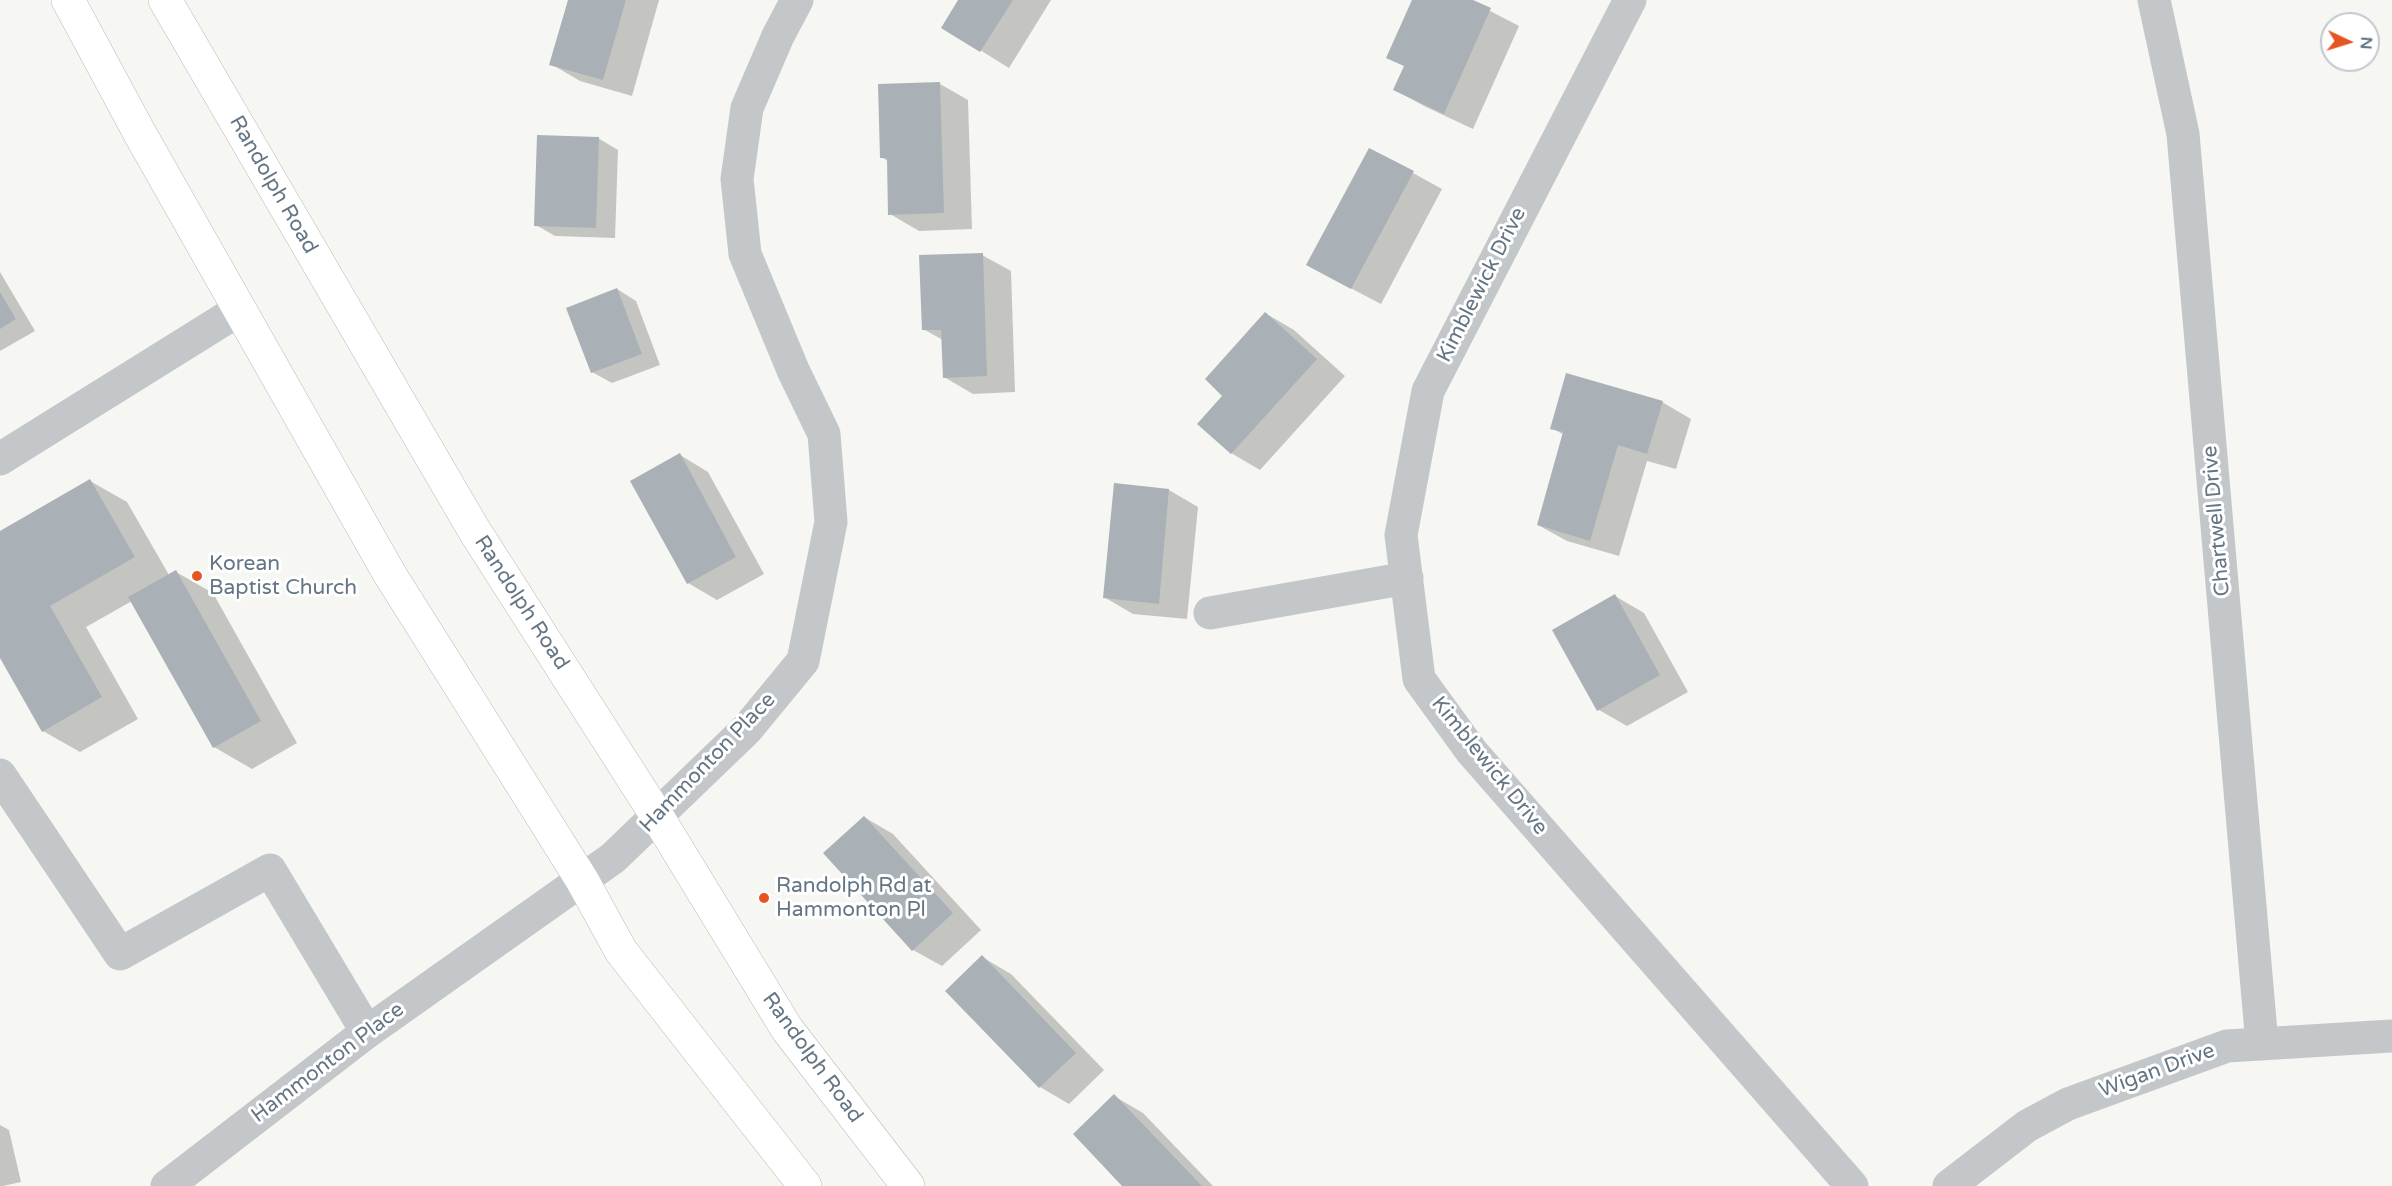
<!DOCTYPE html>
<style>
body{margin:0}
#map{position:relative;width:2392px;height:1186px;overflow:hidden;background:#f6f6f2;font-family:"Varela Round",sans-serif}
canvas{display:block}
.north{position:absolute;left:2320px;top:12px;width:60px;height:60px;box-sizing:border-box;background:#fff;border:2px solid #c1c8ce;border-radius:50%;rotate:94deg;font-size:16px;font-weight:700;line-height:24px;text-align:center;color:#647584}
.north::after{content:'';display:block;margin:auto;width:21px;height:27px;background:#e55522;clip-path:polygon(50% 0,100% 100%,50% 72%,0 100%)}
</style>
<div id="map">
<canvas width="2392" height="1186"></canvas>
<div class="north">N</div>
</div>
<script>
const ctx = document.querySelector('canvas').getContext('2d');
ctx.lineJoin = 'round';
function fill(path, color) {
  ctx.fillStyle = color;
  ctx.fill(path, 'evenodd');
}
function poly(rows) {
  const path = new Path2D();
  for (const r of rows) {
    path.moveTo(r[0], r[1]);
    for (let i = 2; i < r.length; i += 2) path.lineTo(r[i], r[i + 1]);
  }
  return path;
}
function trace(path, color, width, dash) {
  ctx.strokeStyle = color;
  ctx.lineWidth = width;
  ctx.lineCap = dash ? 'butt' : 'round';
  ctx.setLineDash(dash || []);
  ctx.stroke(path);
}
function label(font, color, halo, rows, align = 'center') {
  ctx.font = font + ' "Varela Round",sans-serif';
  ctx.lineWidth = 6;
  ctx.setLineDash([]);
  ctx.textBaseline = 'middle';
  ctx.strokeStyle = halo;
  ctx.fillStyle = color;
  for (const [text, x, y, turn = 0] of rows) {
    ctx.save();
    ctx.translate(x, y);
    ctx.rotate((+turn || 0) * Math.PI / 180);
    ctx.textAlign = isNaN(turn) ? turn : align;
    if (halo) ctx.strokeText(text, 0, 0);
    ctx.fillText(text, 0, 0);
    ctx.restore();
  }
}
fill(poly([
 [569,0,659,0,632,96,580,81,551,64],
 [960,0,1051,0,1009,68,943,27],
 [1413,0,1469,0,1519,26,1473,129,1424,106,1395,90,1406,67,1388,57],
 [940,84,968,100,972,229,919,231,890,214,888,161,881,157],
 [598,138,618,150,615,238,555,236,536,225],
 [1413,173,1442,189,1381,304,1337,281],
 [982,255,1011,271,1015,392,973,394,944,377,943,340,923,329],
 [0,272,35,331,0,351],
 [617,289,636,301,660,365,612,383,592,372],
 [1265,313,1294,330,1345,376,1260,470,1231,453,1224,396],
 [1662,402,1691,419,1676,469,1647,461,1619,556,1567,541,1538,525,1564,435,1552,428],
 [680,455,708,472,764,574,717,600,688,583],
 [90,481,127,502,169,575,176,572,213,593,297,743,252,769,214,747,132,601,86,627,138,719,80,752,43,731,0,655,0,533],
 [1169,490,1198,507,1187,619,1133,614,1104,597],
 [1615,596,1644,613,1688,692,1627,726,1599,710],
 [864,817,893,834,981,930,942,966,913,950],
 [982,957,1011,974,1104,1070,1069,1104,1040,1087,947,991],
 [1114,1096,1143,1113,1213,1186,1124,1186],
 [0,1125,9,1130,21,1182,3,1186,0,1186]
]), '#0003');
fill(poly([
 [568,0,626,0,603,80,549,65],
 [958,0,1013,0,980,52,941,28],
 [1412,0,1473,0,1491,8,1444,114,1393,90,1404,66,1386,58],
 [940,82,944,213,888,215,887,158,880,158,878,84],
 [537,135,599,137,596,228,534,226],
 [1369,148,1414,171,1351,289,1306,265],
 [983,253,987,376,943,378,941,330,922,330,919,255],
 [617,288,642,354,591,373,566,308],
 [0,292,16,319,0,329],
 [1265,312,1317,359,1231,454,1197,424,1222,396,1205,379],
 [1566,373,1663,401,1647,454,1618,445,1590,541,1537,525,1563,432,1550,429],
 [680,453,736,557,687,584,630,481],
 [90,479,135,557,50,606,102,697,42,732,0,658,0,531],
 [1114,483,1169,489,1159,604,1103,598],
 [176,570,261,721,213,748,128,597],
 [1615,594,1660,675,1597,711,1552,630],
 [864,816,953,913,912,951,823,853],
 [982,955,1076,1053,1039,1088,945,991],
 [1114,1094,1202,1186,1122,1186,1073,1134]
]), '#a9b1b6');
const major = poly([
 [68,0,139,132,389,573,582,880,621,951,805,1186],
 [165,0,474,530,657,816,787,1029,908,1186]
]);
trace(major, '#b6babe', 34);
trace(poly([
 [1630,0,1428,391,1401,535,1419,679,1472,752,1852,1186],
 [2154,0,2183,134,2262,1044],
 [0,459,239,310],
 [1210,613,1407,578],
 [0,775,120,954,270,870,367,1032],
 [167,1186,367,1032,613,858,747,729,803,661,831,522,824,434,793,370,745,254,737,179,747,108,778,36,797,0],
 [1949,1186,2027,1126,2068,1104,2227,1046,2392,1036]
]), '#c3c7ca', 33);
trace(major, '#fff', 33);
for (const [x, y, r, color] of [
 [197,576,6,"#e55522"],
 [764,898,6,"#e55522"]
]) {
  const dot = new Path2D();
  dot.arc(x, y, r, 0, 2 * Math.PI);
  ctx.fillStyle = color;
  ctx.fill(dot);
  trace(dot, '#fff', 2);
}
label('21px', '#647584', '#fff', [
 ["Randolph Road",273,185,60],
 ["Kimblewick Drive",1482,285,-63],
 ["Chartwell Drive",2217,521,-95],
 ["Randolph Road",521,603,57],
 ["Hammonton Place",708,763,-46],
 ["Kimblewick Drive",1489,766,51],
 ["Randolph Road",812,1058,54],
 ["Hammonton Place",328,1063,-37],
 ["Wigan Drive",2157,1071,-20]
]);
label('21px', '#647584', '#fff', [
 ["Korean",209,564],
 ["Baptist Church",209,588],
 ["Randolph Rd at",776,886],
 ["Hammonton Pl",776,910]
], 'left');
</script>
